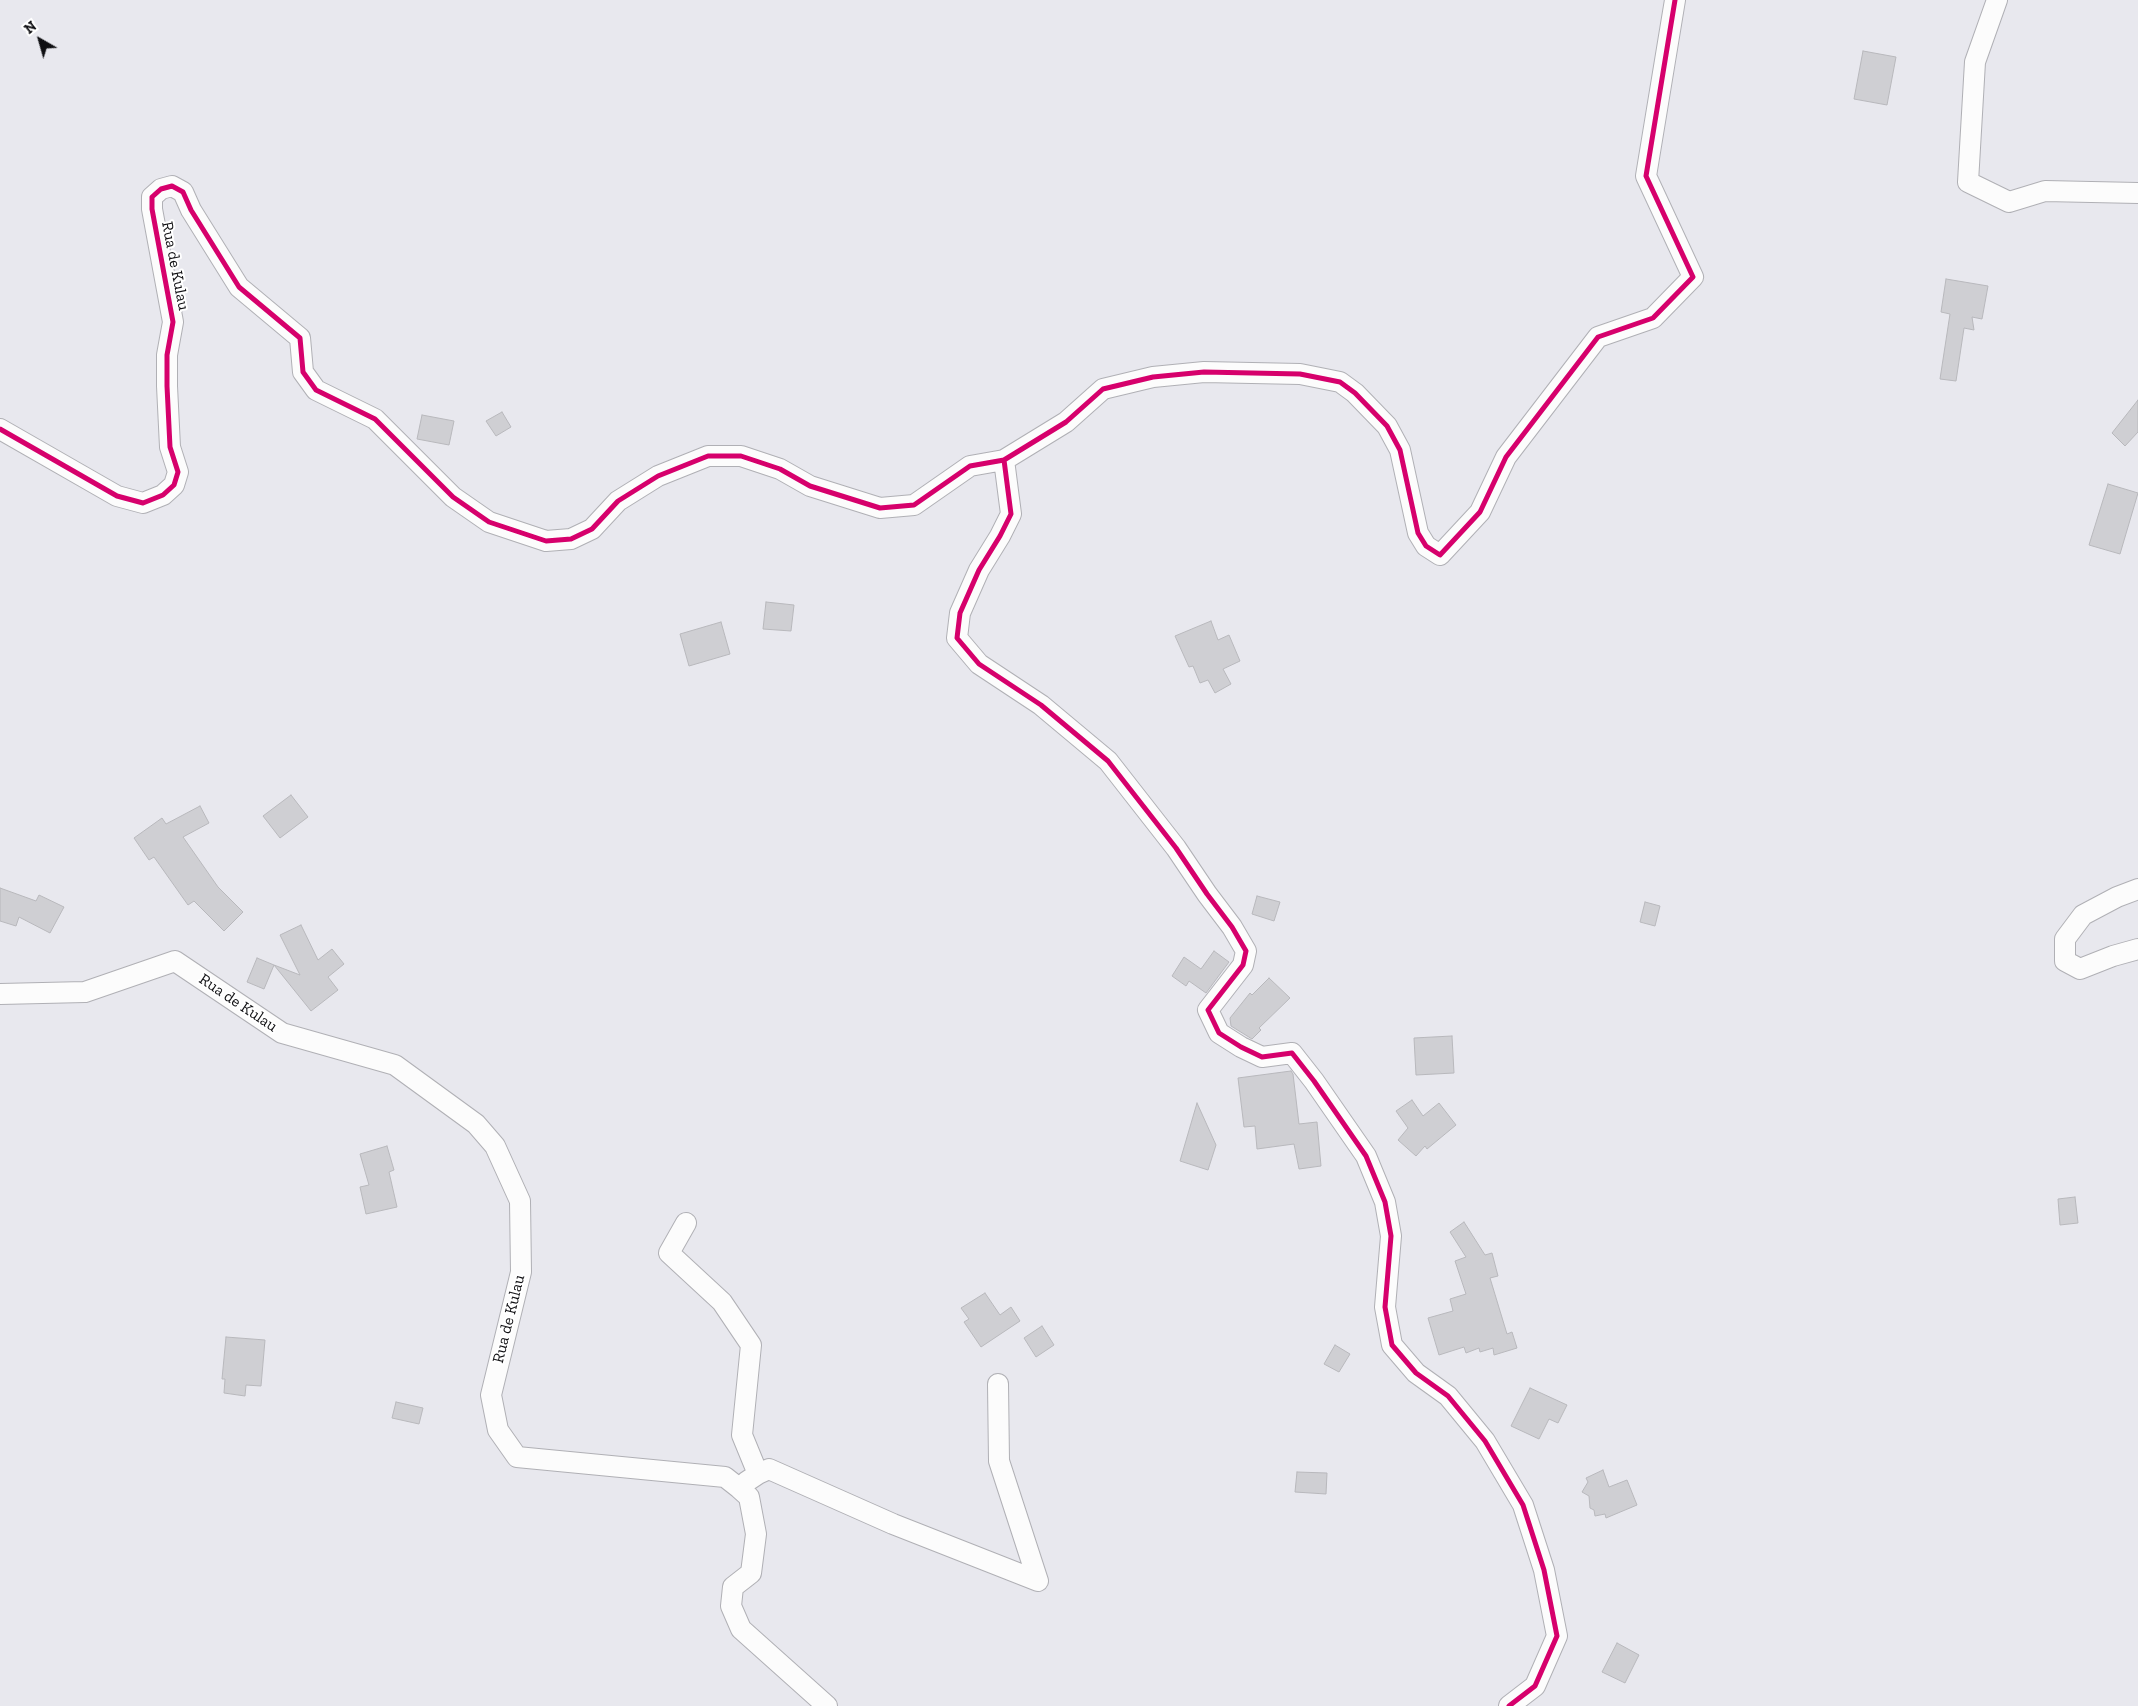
<!DOCTYPE html>
<style>
body{margin:0}
#map{position:relative;width:2138px;height:1706px;overflow:hidden;background:#e8e8ee;font-family:"Zilla Slab",serif}
canvas{display:block}
.north{position:absolute;left:15px;top:15px;width:50px;height:50px;-webkit-text-stroke:4px #fff;paint-order:stroke;rotate:322deg;font-size:14px;font-weight:700;line-height:20px;text-align:center;color:#101013}
.north::after{content:'';display:block;margin:auto;width:18px;height:22px;background:#101013;clip-path:polygon(50% 0,100% 100%,50% 72%,0 100%)}
</style>
<div id="map">
<canvas width="2138" height="1706"></canvas>
<div class="north">N</div>
</div>
<script>
const ctx = document.querySelector('canvas').getContext('2d');
ctx.lineJoin = 'round';
function fill(path, color) {
  ctx.fillStyle = color;
  ctx.fill(path, 'evenodd');
}
function poly(rows) {
  const path = new Path2D();
  for (const r of rows) {
    path.moveTo(r[0], r[1]);
    for (let i = 2; i < r.length; i += 2) path.lineTo(r[i], r[i + 1]);
  }
  return path;
}
function trace(path, color, width, dash) {
  ctx.strokeStyle = color;
  ctx.lineWidth = width;
  ctx.lineCap = dash ? 'butt' : 'round';
  ctx.setLineDash(dash || []);
  ctx.stroke(path);
}
function label(font, color, halo, rows, align = 'center') {
  ctx.font = font + ' "Zilla Slab",serif';
  ctx.lineWidth = 4;
  ctx.setLineDash([]);
  ctx.textBaseline = 'middle';
  ctx.strokeStyle = halo;
  ctx.fillStyle = color;
  for (const [text, x, y, turn = 0] of rows) {
    ctx.save();
    ctx.translate(x, y);
    ctx.rotate((+turn || 0) * Math.PI / 180);
    ctx.textAlign = isNaN(turn) ? turn : align;
    if (halo) ctx.strokeText(text, 0, 0);
    ctx.fillText(text, 0, 0);
    ctx.restore();
  }
}
const building = poly([
 [1863,51,1896,57,1887,105,1854,99,1863,51],
 [1946,279,1988,286,1982,319,1972,317,1974,330,1964,328,1956,381,1940,379,1950,314,1941,312,1946,279],
 [2138,400,2138,432,2125,446,2112,433,2138,400],
 [502,412,511,427,496,436,486,421,502,412],
 [422,415,454,421,449,445,417,439,422,415],
 [2108,484,2138,493,2120,554,2089,545,2108,484],
 [766,602,794,605,791,631,763,629,766,602],
 [1211,621,1218,640,1229,635,1240,661,1223,669,1231,684,1215,693,1208,680,1200,683,1193,666,1189,667,1175,636,1211,621],
 [721,622,730,654,689,666,680,634,721,622],
 [291,795,308,817,280,838,263,816,291,795],
 [200,806,209,823,183,837,218,887,243,912,224,931,194,901,188,905,154,857,149,860,134,838,162,818,166,824,200,806],
 [0,888,36,901,39,895,64,907,50,933,19,917,16,926,0,921,0,888],
 [1257,896,1280,902,1274,921,1252,914,1257,896],
 [1645,902,1660,906,1655,926,1640,922,1645,902],
 [301,925,318,960,332,949,344,964,328,977,338,990,311,1011,274,965,300,975,280,935,301,925],
 [1214,951,1229,962,1206,993,1189,981,1186,986,1172,976,1184,957,1201,969,1214,951],
 [257,958,274,965,264,989,247,982,257,958],
 [1269,978,1290,998,1259,1028,1261,1030,1252,1039,1231,1026,1230,1018,1250,993,1252,995,1269,978],
 [1452,1036,1454,1073,1416,1075,1414,1038,1452,1036],
 [1291,1071,1293,1074,1299,1124,1317,1122,1321,1166,1299,1169,1294,1144,1257,1149,1255,1126,1244,1127,1238,1078,1291,1071],
 [1412,1100,1423,1116,1439,1103,1456,1125,1427,1149,1425,1146,1416,1156,1398,1140,1408,1128,1396,1111,1412,1100],
 [1197,1103,1216,1145,1208,1170,1180,1161,1197,1103],
 [387,1146,394,1170,389,1172,397,1207,366,1214,360,1187,369,1185,360,1154,387,1146],
 [2075,1197,2078,1223,2060,1225,2058,1199,2075,1197],
 [1464,1222,1485,1255,1492,1253,1498,1276,1490,1278,1507,1334,1512,1332,1517,1348,1494,1355,1493,1348,1480,1352,1479,1348,1466,1353,1464,1347,1439,1355,1428,1318,1453,1311,1450,1299,1466,1294,1455,1261,1466,1257,1450,1232,1464,1222],
 [985,1293,1000,1315,1011,1307,1020,1321,981,1347,964,1322,969,1319,961,1308,985,1293],
 [1042,1326,1054,1345,1036,1357,1024,1338,1042,1326],
 [226,1337,265,1340,261,1386,246,1385,245,1396,224,1393,225,1379,222,1379,226,1337],
 [1335,1345,1350,1354,1339,1372,1324,1364,1335,1345],
 [1530,1388,1567,1405,1558,1423,1549,1419,1539,1439,1511,1426,1530,1388],
 [396,1402,423,1408,419,1424,392,1418,396,1402],
 [1603,1470,1609,1487,1627,1480,1637,1505,1606,1518,1605,1514,1595,1516,1594,1510,1590,1508,1589,1496,1582,1492,1588,1482,1586,1478,1603,1470],
 [1297,1472,1327,1473,1326,1494,1295,1492,1297,1472],
 [1617,1643,1639,1655,1625,1683,1602,1672,1617,1643]
]);
fill(building, '#cfcfd3');
trace(building, '#b8b8bc', 1);
const minor = poly([
 [1997,0,1975,62,1968,182,2009,202,2045,191,2138,193],
 [0,429,117,496,143,503,163,495,174,485,178,472,170,447,167,386,167,355,173,322,152,209,152,197,161,189,172,186,183,192,191,210,239,287,300,338,303,372,316,390,375,419,453,497,489,522,546,541,571,539,592,529,618,501,658,476,708,456,741,456,780,469,810,486,880,508,914,505,970,466,1004,460,1066,422,1103,389,1153,377,1204,372,1300,374,1340,382,1355,393,1387,426,1400,450,1418,533,1426,546,1440,555,1480,512,1506,457,1598,337,1653,318,1693,277,1646,176,1675,0],
 [1004,460,1011,514,1000,536,979,570,960,613,957,638,979,664,1041,705,1108,761,1176,848,1207,894,1232,927,1246,951,1243,965,1208,1010,1219,1033,1241,1047,1262,1057,1292,1053,1314,1081,1366,1156,1385,1202,1391,1236,1385,1307,1392,1345,1416,1373,1448,1396,1485,1441,1523,1505,1544,1570,1557,1636,1535,1686,1509,1706],
 [2138,889,2117,897,2083,915,2065,939,2065,961,2080,969,2113,956,2138,949],
 [0,994,85,992,175,961,282,1033,395,1065,476,1124,495,1146,520,1201,521,1272,491,1395,498,1430,517,1457,725,1477,739,1488,749,1497,756,1534,751,1573,733,1587,731,1606,741,1629,827,1706],
 [686,1223,669,1253,722,1302,751,1345,742,1435,758,1474,746,1482],
 [758,1474,769,1469,893,1524,1038,1581,999,1461,998,1384]
]);
trace(minor, '#b0b0b5', 22);
trace(minor, '#fcfcfc', 20);
trace(poly([
 [0,429,117,496,143,503,163,495,174,485,178,472,170,447,167,386,167,355,173,322,152,209,152,197,161,189,172,186,183,192,191,210,239,287,300,338,303,372,316,390,375,419,453,497,489,522,546,541,571,539,592,529,618,501,658,476,708,456,741,456,780,469,810,486,880,508,914,505,970,466,1004,460,1066,422,1103,389,1153,377,1204,372,1300,374,1340,382,1355,393,1387,426,1400,450,1418,533,1426,546,1440,555,1480,512,1506,457,1598,337,1653,318,1693,277,1646,176,1675,0],
 [1004,460,1011,514,1000,536,979,570,960,613,957,638,979,664,1041,705,1108,761,1176,848,1207,894,1232,927,1246,951,1243,965,1208,1010,1219,1033,1241,1047,1262,1057,1292,1053,1314,1081,1366,1156,1385,1202,1391,1236,1385,1307,1392,1345,1416,1373,1448,1396,1485,1441,1523,1505,1544,1570,1557,1636,1535,1686,1509,1706]
]), '#d6006c', 5);
label('16px', '#101013', '#fff', [
 ["Rua de Kulau",175,266,79],
 ["Rua de Kulau",238,1003,34],
 ["Rua de Kulau",509,1319,-76]
]);
</script>
